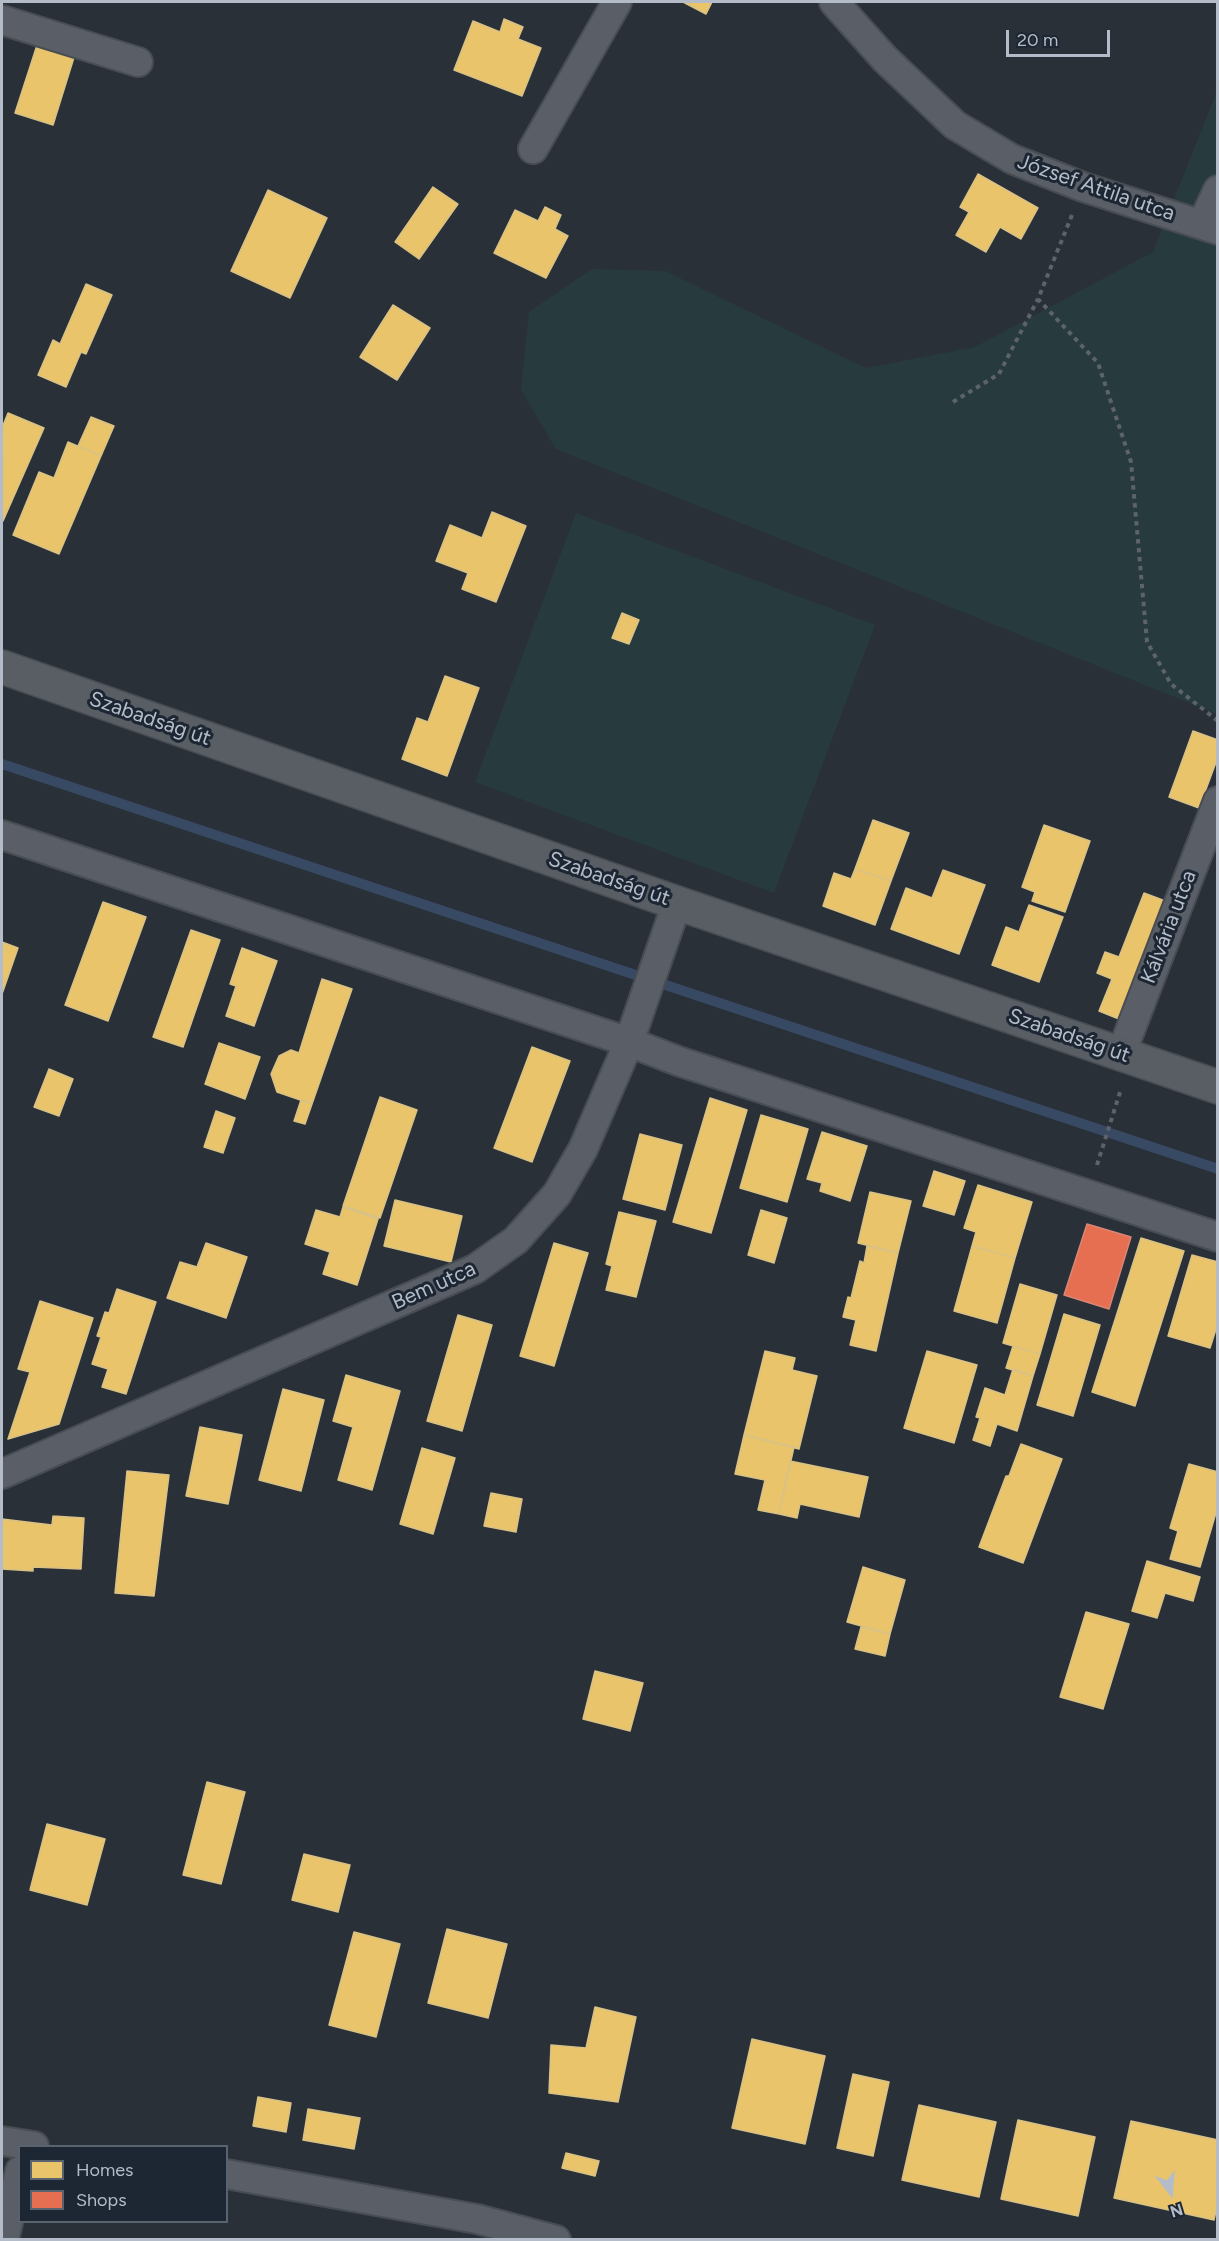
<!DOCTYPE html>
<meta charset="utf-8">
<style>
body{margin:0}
#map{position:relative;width:1219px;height:2241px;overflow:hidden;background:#2a3038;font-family:Figtree,sans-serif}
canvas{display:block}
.frame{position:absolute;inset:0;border:3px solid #b4bcc9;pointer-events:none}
.legend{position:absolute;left:18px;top:2145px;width:210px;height:78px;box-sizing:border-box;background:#1d2633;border:2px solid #59626f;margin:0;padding:8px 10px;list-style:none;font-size:18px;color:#b4bcc9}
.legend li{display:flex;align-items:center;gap:12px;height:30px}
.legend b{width:30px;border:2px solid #59626f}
.north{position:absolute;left:1141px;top:2163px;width:60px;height:60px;-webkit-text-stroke:4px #1d2633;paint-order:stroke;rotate:163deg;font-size:16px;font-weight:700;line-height:24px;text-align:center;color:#b4bcc9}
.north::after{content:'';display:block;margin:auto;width:21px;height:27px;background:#b4bcc9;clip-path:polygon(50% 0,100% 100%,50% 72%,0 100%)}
.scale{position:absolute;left:1006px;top:30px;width:104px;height:27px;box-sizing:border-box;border:3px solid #b4bcc9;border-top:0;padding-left:8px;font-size:18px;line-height:21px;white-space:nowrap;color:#b4bcc9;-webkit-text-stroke:4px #1d2633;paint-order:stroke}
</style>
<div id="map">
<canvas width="1219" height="2241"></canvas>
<div class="frame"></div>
<ul class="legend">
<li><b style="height:16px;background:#e9c46a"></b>Homes</li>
<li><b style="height:16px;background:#e76f51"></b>Shops</li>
</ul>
<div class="north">N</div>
<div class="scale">20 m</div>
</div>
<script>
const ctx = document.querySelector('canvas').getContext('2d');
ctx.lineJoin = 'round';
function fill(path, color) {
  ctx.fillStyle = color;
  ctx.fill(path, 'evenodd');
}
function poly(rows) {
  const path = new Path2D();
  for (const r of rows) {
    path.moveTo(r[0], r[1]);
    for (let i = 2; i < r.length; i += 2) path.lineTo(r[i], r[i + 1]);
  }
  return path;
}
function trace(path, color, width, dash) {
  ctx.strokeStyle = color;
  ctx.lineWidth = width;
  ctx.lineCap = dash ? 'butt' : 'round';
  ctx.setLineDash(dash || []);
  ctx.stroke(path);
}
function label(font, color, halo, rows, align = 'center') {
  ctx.font = font + ' Figtree,sans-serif';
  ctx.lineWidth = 6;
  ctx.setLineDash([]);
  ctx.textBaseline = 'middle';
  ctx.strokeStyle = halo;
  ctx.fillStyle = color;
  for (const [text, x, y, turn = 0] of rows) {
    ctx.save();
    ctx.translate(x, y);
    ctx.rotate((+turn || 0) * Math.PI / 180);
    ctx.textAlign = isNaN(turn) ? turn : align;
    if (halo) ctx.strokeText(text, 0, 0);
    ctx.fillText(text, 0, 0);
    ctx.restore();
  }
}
fill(poly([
 [1217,91,1217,714,556,449,521,390,529,312,592,269,665,271,866,368,975,347,1153,252],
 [576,513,875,625,774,893,475,782]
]), '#273a3e');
const homes = poly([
 [683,2,712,2,706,14,683,2],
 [504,19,523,27,518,39,541,48,522,96,454,70,473,21,500,32,504,19],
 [39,39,76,51,53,125,15,113,39,39],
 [978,174,1038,208,1021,239,1000,227,986,252,956,235,969,212,960,207,978,174],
 [433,187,458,204,419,259,395,242,433,187],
 [268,190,327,218,290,298,231,271,268,190],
 [545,207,561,215,555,229,568,236,546,278,494,253,515,210,538,221,545,207],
 [86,284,112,295,86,354,81,352,66,387,38,375,53,340,60,344,86,284],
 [393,305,430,328,397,380,360,357,393,305],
 [8,413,44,428,3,521,2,428,8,413],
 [91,417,114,426,101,456,78,446,91,417],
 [68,442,101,456,59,554,13,535,39,472,54,478,68,442],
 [492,512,526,526,496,602,462,589,468,573,436,561,450,525,482,538,492,512],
 [622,613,639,620,629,644,612,638,622,613],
 [445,676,479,688,447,776,402,759,417,718,428,722,445,676],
 [1193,731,1218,740,1218,757,1199,808,1169,797,1193,731],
 [873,820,909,833,891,881,855,869,873,820],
 [1044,825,1090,841,1065,912,1032,901,1035,892,1022,887,1044,825],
 [855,869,891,881,875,925,823,906,834,873,851,879,855,869],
 [943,870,985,885,959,954,891,929,906,888,932,898,943,870],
 [1144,893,1168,902,1124,1021,1099,1011,1112,979,1097,973,1105,952,1119,957,1144,893],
 [103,902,146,917,108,1021,65,1005,103,902],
 [1029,905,1063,917,1039,982,992,965,1006,927,1019,932,1029,905],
 [191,930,220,940,183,1047,153,1037,191,930],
 [2,942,18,948,2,994,2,942],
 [242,948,277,961,254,1026,226,1016,236,986,230,984,242,948],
 [322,979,352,989,312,1104,277,1092,271,1074,279,1056,291,1050,299,1053,322,979],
 [219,1043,260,1057,245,1099,205,1084,219,1043],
 [532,1047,570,1061,532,1162,494,1148,532,1047],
 [49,1069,73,1079,59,1116,34,1107,49,1069],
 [380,1097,417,1110,380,1218,343,1206,380,1097],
 [710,1098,747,1110,711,1233,673,1222,710,1098],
 [301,1100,312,1104,305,1124,294,1121,301,1100],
 [216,1111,235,1118,223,1153,204,1147,216,1111],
 [761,1115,808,1129,787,1202,740,1188,761,1115],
 [822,1132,867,1146,850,1201,820,1191,822,1183,807,1179,822,1132],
 [640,1134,682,1145,665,1210,623,1199,640,1134],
 [934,1171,965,1181,954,1215,923,1206,934,1171],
 [978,1185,1032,1202,1015,1258,972,1246,976,1232,964,1228,978,1185],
 [870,1192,911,1201,898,1253,858,1243,870,1192],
 [395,1200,462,1216,451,1262,384,1246,395,1200],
 [343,1207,378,1219,357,1285,323,1274,330,1252,305,1244,316,1210,340,1217,343,1207],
 [761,1210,787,1218,774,1263,748,1255,761,1210],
 [619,1212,656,1221,636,1297,606,1290,612,1266,606,1264,619,1212],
 [1141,1238,1184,1251,1135,1406,1092,1392,1141,1238],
 [206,1243,247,1257,226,1318,167,1298,180,1262,197,1267,206,1243],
 [554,1243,588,1253,554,1366,520,1356,554,1243],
 [867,1246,898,1253,876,1351,850,1345,856,1320,843,1317,848,1297,851,1298,860,1261,864,1263,867,1246],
 [972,1246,1015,1258,997,1323,954,1311,972,1246],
 [1192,1255,1218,1262,1218,1323,1210,1348,1168,1336,1192,1255],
 [1020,1284,1057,1295,1040,1354,1003,1343,1020,1284],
 [117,1289,156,1302,126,1394,102,1387,108,1369,92,1364,101,1337,97,1336,105,1312,109,1313,117,1289],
 [40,1301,93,1318,59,1424,8,1439,30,1372,18,1369,40,1301],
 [1064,1314,1100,1325,1073,1416,1037,1405,1064,1314],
 [458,1315,492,1325,462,1431,427,1421,458,1315],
 [1013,1346,1040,1354,1033,1376,1006,1368,1013,1346],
 [765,1351,795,1358,792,1370,817,1376,799,1449,744,1435,765,1351],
 [927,1351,977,1365,954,1443,904,1428,927,1351],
 [1013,1369,1033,1376,1017,1431,997,1424,990,1446,973,1440,980,1418,976,1417,985,1388,1005,1395,1013,1369],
 [346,1375,400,1391,372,1490,338,1480,353,1427,333,1421,346,1375],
 [283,1389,324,1400,301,1491,259,1480,283,1389],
 [200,1427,242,1435,228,1504,186,1496,200,1427],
 [744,1435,794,1447,779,1514,758,1510,765,1480,735,1474,744,1435],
 [1021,1444,1062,1459,1023,1563,979,1547,1006,1476,1009,1476,1021,1444],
 [422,1448,455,1458,433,1534,400,1524,422,1448],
 [790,1461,868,1477,859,1517,800,1504,797,1518,779,1514,790,1461],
 [1189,1464,1218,1472,1218,1506,1200,1567,1170,1559,1178,1531,1170,1528,1189,1464],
 [127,1471,169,1475,154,1596,115,1593,127,1471],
 [491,1493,522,1499,516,1532,484,1526,491,1493],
 [53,1516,84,1518,81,1569,33,1567,33,1571,2,1569,2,1519,52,1525,53,1516],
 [1147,1561,1200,1577,1193,1601,1165,1593,1157,1618,1132,1611,1147,1561],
 [863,1567,905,1580,890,1634,847,1622,863,1567],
 [1086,1612,1129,1624,1103,1709,1060,1697,1086,1612],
 [861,1627,890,1634,885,1656,855,1649,861,1627],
 [595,1671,643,1683,630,1731,583,1719,595,1671],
 [207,1782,245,1792,221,1884,183,1875,207,1782],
 [47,1824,105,1839,87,1905,30,1890,47,1824],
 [304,1854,350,1865,338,1912,292,1900,304,1854],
 [447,1929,507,1944,488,2018,428,2003,447,1929],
 [354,1932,400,1944,376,2037,329,2025,354,1932],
 [595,2007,636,2017,618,2102,549,2093,551,2045,586,2048,595,2007],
 [752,2039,825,2056,805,2144,732,2128,752,2039],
 [853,2074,889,2082,873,2156,837,2148,853,2074],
 [258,2097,291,2103,286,2132,253,2126,258,2097],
 [919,2105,996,2122,979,2197,902,2180,919,2105],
 [308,2109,360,2118,354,2149,303,2140,308,2109],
 [1018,2120,1095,2137,1078,2216,1001,2199,1018,2120],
 [1131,2121,1218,2140,1218,2202,1214,2220,1114,2198,1131,2121],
 [566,2153,599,2161,595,2176,562,2168,566,2153]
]);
fill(homes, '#e9c46a');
trace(homes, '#d9c286', 1.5);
const shops = poly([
 [1087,1224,1131,1237,1109,1309,1064,1295,1087,1224]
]);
fill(shops, '#e76f51');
trace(shops, '#d88675', 1.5);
trace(poly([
 [2,764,1218,1169]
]), '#384963', 10);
const minor = poly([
 [834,2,885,59,955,125,1012,159,1083,187,1218,230],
 [2,20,138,62],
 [533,149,617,2],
 [1202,224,1218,190],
 [2,835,629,1042,678,1061,1218,1237],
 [1121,1054,1218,801],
 [2,1474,443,1283,475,1269,516,1240,557,1194,583,1149,629,1042,677,903],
 [2,2141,34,2146],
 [226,2174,477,2219,556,2240],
 [4,2240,20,2171]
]);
const secondary = poly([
 [2,667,677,903,1218,1087]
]);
trace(minor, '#484c53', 32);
trace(secondary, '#484c53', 36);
trace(poly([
 [1072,215,1038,299,1098,363,1131,462,1147,642,1171,684,1218,721],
 [953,402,999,374,1038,299],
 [1097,1165,1121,1089]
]), '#5d636a', 4, [4.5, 4.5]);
trace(minor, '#5a5e66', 28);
trace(secondary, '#595d64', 33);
label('21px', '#b4bcc9', '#1d2633', [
 ["József Attila utca",1096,188,19],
 ["Szabadság út",150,719,19],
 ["Szabadság út",609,879,19],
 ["Kálvária utca",1169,927,-69],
 ["Szabadság út",1069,1036,19],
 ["Bem utca",434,1286,-24]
]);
</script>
